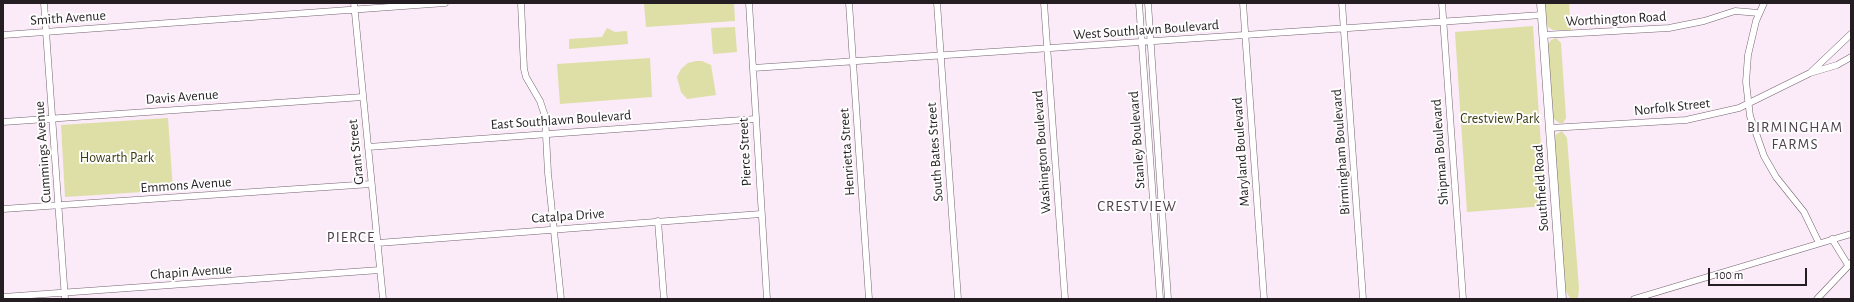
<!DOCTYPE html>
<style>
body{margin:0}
#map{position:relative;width:1854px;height:302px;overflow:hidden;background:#fbeaf7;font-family:"Alegreya Sans",sans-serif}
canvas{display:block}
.frame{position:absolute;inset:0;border:4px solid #241e22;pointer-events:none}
.scale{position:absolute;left:1708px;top:268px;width:99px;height:18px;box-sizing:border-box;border:2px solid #241e22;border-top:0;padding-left:5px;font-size:12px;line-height:14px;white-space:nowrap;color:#241e22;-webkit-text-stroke:3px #fdfdfd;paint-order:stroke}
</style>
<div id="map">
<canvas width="1854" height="302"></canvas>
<div class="frame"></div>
<div class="scale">100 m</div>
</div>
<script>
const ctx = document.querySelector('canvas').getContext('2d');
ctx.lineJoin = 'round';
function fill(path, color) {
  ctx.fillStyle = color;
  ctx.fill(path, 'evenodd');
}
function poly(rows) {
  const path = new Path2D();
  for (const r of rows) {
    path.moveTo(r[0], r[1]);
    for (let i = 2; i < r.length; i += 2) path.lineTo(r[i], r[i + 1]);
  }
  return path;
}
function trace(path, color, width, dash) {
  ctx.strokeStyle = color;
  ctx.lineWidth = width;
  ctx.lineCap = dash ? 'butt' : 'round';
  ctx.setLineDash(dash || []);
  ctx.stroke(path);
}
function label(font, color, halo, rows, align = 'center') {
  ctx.font = font + ' "Alegreya Sans",sans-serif';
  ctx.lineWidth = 4;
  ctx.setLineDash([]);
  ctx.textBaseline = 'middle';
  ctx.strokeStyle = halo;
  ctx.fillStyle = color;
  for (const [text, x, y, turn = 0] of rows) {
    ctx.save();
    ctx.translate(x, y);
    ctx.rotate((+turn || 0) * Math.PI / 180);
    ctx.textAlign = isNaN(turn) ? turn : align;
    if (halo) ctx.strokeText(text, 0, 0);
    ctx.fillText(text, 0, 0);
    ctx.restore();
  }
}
fill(poly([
 [644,3,734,3,735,21,646,27],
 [1545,3,1569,3,1571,30,1553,30,1548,27,1546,23],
 [1533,26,1545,206,1467,212,1455,32],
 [735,27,737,52,713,54,711,28],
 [607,28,615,32,627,31,628,44,569,49,569,39,602,37],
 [1556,38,1561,43,1566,118,1563,123,1559,123,1552,117,1547,46,1551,40],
 [650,58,652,97,560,104,557,64],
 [696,61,702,61,711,65,716,95,687,99,681,92,677,77,681,69,688,63],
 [168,118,173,190,65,197,61,125],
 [1562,131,1567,138,1579,288,1578,298,1570,298,1565,290,1554,140,1555,135]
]), '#dddfa6');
const minor = poly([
 [44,3,65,299],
 [354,3,383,299],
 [521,3,524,69,526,77,540,101,545,116,548,173,561,299],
 [749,3,767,299],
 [849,3,869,299],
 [937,3,958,299],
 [1044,3,1065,299],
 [1139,3,1160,299],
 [1148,3,1168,299],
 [1243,3,1264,299],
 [1342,3,1363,299],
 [1442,3,1463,299],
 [1764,3,1756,21,1748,55,1746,82,1750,116,1764,156,1776,177,1804,212,1819,243],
 [3,35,445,3],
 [1543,35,1669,28,1704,21,1735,11,1759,13],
 [753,68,1542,15],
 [1810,73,1837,65,1851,57],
 [3,122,363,97],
 [1550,128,1686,120,1739,108,1810,73,1851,34],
 [368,147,756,119],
 [3,209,371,184],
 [658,221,664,299],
 [1832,239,1848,265],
 [378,243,761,214],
 [3,297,380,270],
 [1634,299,1851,234],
 [1817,299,1851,263]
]);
const secondary = poly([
 [1541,3,1562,299]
]);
trace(minor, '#73646f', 7);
trace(secondary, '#73646f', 9);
trace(minor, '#fff', 6);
trace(secondary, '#fff', 8);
label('14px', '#241e22', '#fdfdfd', [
 ["Smith Avenue",68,18,-4],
 ["Worthington Road",1616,19,-3],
 ["West Southlawn Boulevard",1146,30,-4],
 ["Davis Avenue",182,97,-4],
 ["Norfolk Street",1672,107,-6],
 ["East Southlawn Boulevard",561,120,-4],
 ["Stanley Boulevard",1137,140,-94],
 ["Cummings Avenue",43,152,-94],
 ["Grant Street",356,152,-96],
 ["Pierce Street",745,152,-93],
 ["Henrietta Street",847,152,-94],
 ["South Bates Street",935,152,-94],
 ["Washington Boulevard",1042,152,-94],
 ["Maryland Boulevard",1241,152,-94],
 ["Birmingham Boulevard",1341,152,-94],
 ["Shipman Boulevard",1440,152,-94],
 ["Emmons Avenue",186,185,-4],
 ["Southfield Road",1541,188,-94],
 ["Catalpa Drive",568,216,-4],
 ["Chapin Avenue",191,272,-4]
]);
label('14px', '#3b3b10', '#fdfdfd', [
 ["Crestview Park",1500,119],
 ["Howarth Park",117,158]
]);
ctx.letterSpacing = '1px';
label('15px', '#4f414c', '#fdfdfd', [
 ["BIRMINGHAM",1795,127],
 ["FARMS",1795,144],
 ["CRESTVIEW",1137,206],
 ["PIERCE",351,237]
]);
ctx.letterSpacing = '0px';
</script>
